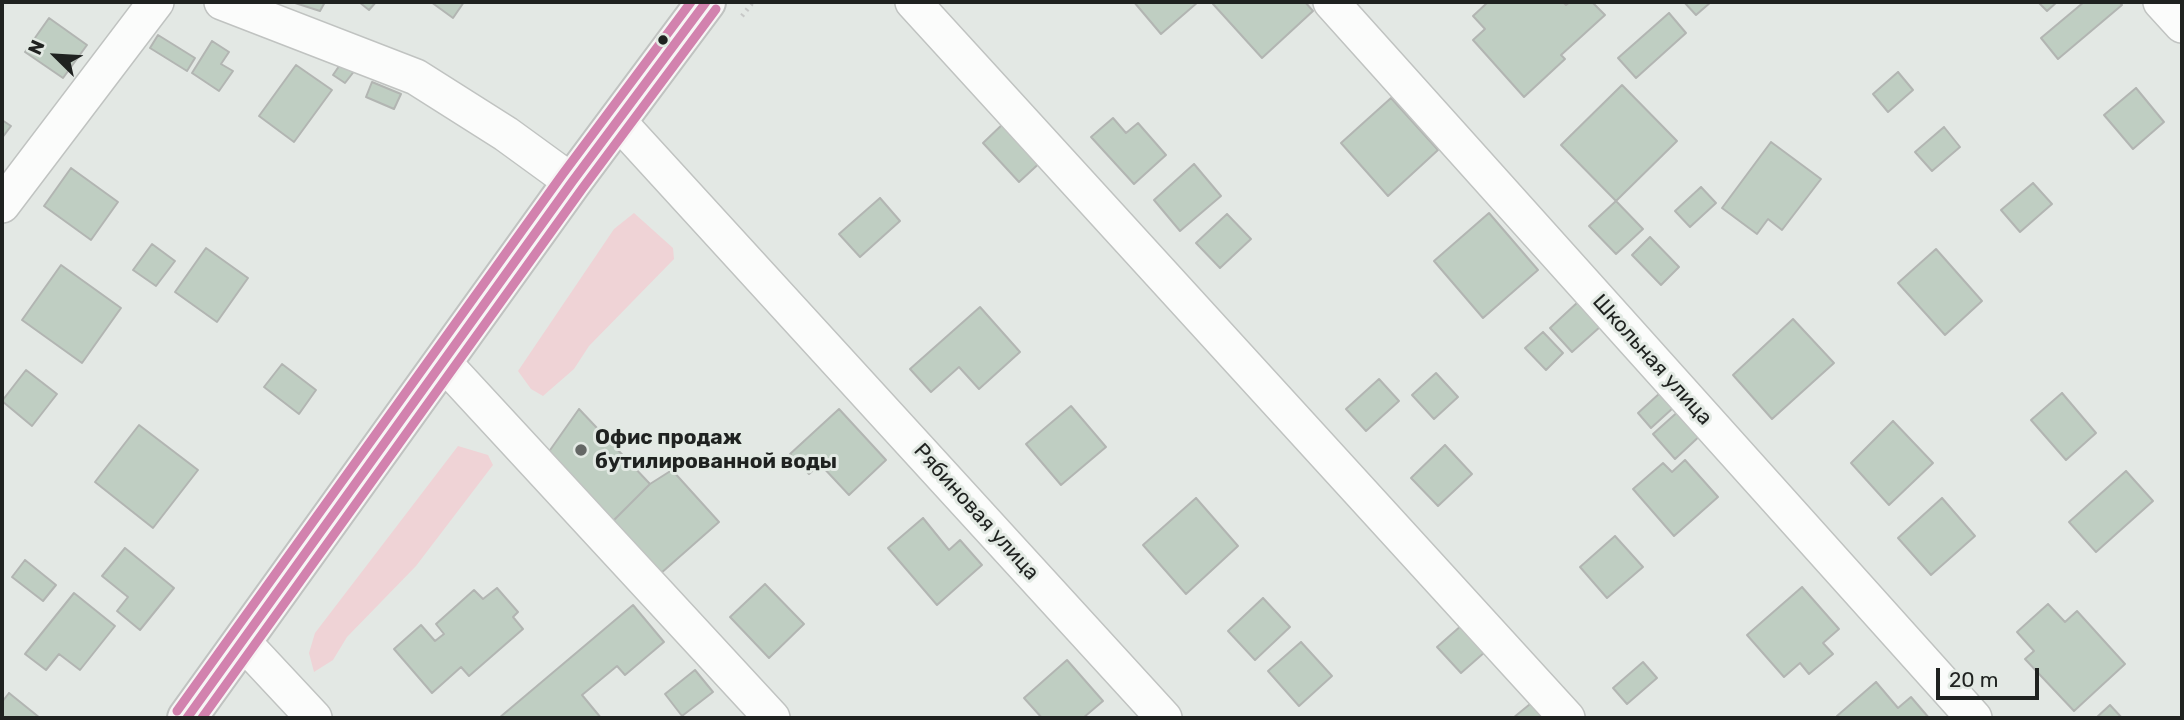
<!DOCTYPE html>
<meta charset="utf-8">
<style>
body{margin:0}
#map{position:relative;width:2184px;height:720px;overflow:hidden;background:#e3e8e4;font-family:Rubik,sans-serif}
canvas{display:block}
.frame{position:absolute;inset:0;border:4px solid #1f2220;pointer-events:none}
.north{position:absolute;left:21px;top:21px;width:70px;height:70px;-webkit-text-stroke:5px #e2e9e3;paint-order:stroke;rotate:294deg;font-size:19px;font-weight:700;line-height:28px;text-align:center;color:#1f2220}
.north::after{content:'';display:block;margin:auto;width:24px;height:32px;background:#1f2220;clip-path:polygon(50% 0,100% 100%,50% 72%,0 100%)}
.scale{position:absolute;left:1936px;top:668px;width:103px;height:32px;box-sizing:border-box;border:4px solid #1f2220;border-top:0;padding-left:9px;font-size:21px;line-height:24px;white-space:nowrap;color:#1f2220;-webkit-text-stroke:5px #e2e9e3;paint-order:stroke}
</style>
<div id="map">
<canvas width="2184" height="720"></canvas>
<div class="frame"></div>
<div class="north">N</div>
<div class="scale">20 m</div>
</div>
<script>
const ctx = document.querySelector('canvas').getContext('2d');
ctx.lineJoin = 'round';
function fill(path, color) {
  ctx.fillStyle = color;
  ctx.fill(path, 'evenodd');
}
function poly(rows) {
  const path = new Path2D();
  for (const r of rows) {
    path.moveTo(r[0], r[1]);
    for (let i = 2; i < r.length; i += 2) path.lineTo(r[i], r[i + 1]);
  }
  return path;
}
function trace(path, color, width, dash) {
  ctx.strokeStyle = color;
  ctx.lineWidth = width;
  ctx.lineCap = dash ? 'butt' : 'round';
  ctx.setLineDash(dash || []);
  ctx.stroke(path);
}
function label(font, color, halo, rows, align = 'center') {
  ctx.font = font + ' Rubik,sans-serif';
  ctx.lineWidth = 6;
  ctx.setLineDash([]);
  ctx.textBaseline = 'middle';
  ctx.strokeStyle = halo;
  ctx.fillStyle = color;
  for (const [text, x, y, turn = 0] of rows) {
    ctx.save();
    ctx.translate(x, y);
    ctx.rotate((+turn || 0) * Math.PI / 180);
    ctx.textAlign = isNaN(turn) ? turn : align;
    if (halo) ctx.strokeText(text, 0, 0);
    ctx.fillText(text, 0, 0);
    ctx.restore();
  }
}
fill(poly([
 [634,213,673,248,674,259,589,346,574,369,543,396,531,389,518,371,614,229],
 [458,446,488,455,493,465,416,566,347,637,333,660,314,672,309,653,315,633]
]), '#efd3d6');
const building = poly([
 [292,2,325,2,320,11,292,2],
 [359,2,376,2,369,10,359,2],
 [431,2,464,2,453,18,431,2],
 [1134,2,1198,2,1161,34,1134,2],
 [1216,2,1305,2,1313,11,1262,58,1213,4,1216,2],
 [1488,2,1563,2,1566,5,1570,2,1592,2,1605,15,1561,55,1565,59,1524,97,1473,40,1485,29,1473,16,1488,2],
 [1684,2,1711,2,1696,15,1684,2],
 [2038,2,2057,2,2047,11,2038,2],
 [2084,2,2119,2,2122,5,2058,59,2041,38,2084,2],
 [1669,13,1686,33,1636,78,1618,58,1669,13],
 [49,18,87,45,63,78,25,52,49,18],
 [158,35,195,58,187,71,150,48,158,35],
 [212,41,229,52,221,64,233,71,219,91,192,73,212,41],
 [346,56,359,65,345,83,333,75,346,56],
 [296,65,332,90,294,142,259,116,296,65],
 [1898,72,1913,90,1888,112,1873,94,1898,72],
 [372,82,401,94,394,109,366,97,372,82],
 [1622,85,1677,141,1616,201,1561,145,1622,85],
 [2136,88,2164,122,2133,149,2104,115,2136,88],
 [1391,98,1438,150,1388,196,1341,143,1391,98],
 [1113,118,1126,133,1138,123,1166,155,1134,184,1091,137,1113,118],
 [2,120,11,126,2,138,2,120],
 [1007,120,1044,159,1019,182,983,143,1007,120],
 [1944,127,1960,147,1932,171,1915,152,1944,127],
 [1771,142,1821,179,1782,230,1768,219,1757,234,1722,208,1771,142],
 [1194,164,1221,196,1180,231,1154,200,1194,164],
 [71,168,118,202,91,240,44,206,71,168],
 [2033,183,2052,204,2020,232,2001,210,2033,183],
 [1701,187,1716,203,1690,227,1675,211,1701,187],
 [880,198,900,221,860,257,839,234,880,198],
 [1616,201,1643,229,1616,254,1589,226,1616,201],
 [1489,213,1538,270,1483,318,1434,261,1489,213],
 [1227,214,1251,239,1220,268,1196,243,1227,214],
 [1650,237,1679,267,1661,285,1632,255,1650,237],
 [152,244,175,261,156,286,133,270,152,244],
 [206,248,248,278,217,322,175,292,206,248],
 [1936,249,1982,301,1945,335,1898,283,1936,249],
 [61,265,121,308,82,363,22,320,61,265],
 [1579,301,1601,326,1572,352,1550,328,1579,301],
 [980,307,1020,352,979,389,959,367,931,392,910,369,980,307],
 [1793,319,1834,363,1772,419,1733,375,1793,319],
 [1543,332,1563,353,1546,370,1525,348,1543,332],
 [282,364,316,390,299,414,264,387,282,364],
 [26,370,57,394,32,426,2,401,26,370],
 [1436,373,1458,397,1434,419,1412,395,1436,373],
 [1379,379,1399,401,1366,431,1346,409,1379,379],
 [1660,393,1673,408,1651,428,1638,413,1660,393],
 [2062,393,2096,433,2066,460,2031,420,2062,393],
 [1071,406,1106,447,1061,485,1026,444,1071,406],
 [1682,408,1704,432,1675,459,1653,434,1682,408],
 [579,409,650,484,611,523,548,453,579,409],
 [839,409,886,460,849,495,820,464,809,474,790,454,839,409],
 [1893,421,1933,463,1889,505,1851,463,1893,421],
 [139,425,198,470,153,528,95,482,139,425],
 [1445,445,1472,474,1438,506,1411,478,1445,445],
 [1685,460,1718,497,1674,536,1633,489,1663,463,1672,472,1685,460],
 [672,470,719,522,660,574,611,523,650,484,672,470],
 [2126,471,2153,501,2096,552,2069,522,2126,471],
 [1196,498,1238,546,1186,594,1143,545,1196,498],
 [1942,498,1975,536,1931,575,1898,538,1942,498],
 [923,518,949,550,960,540,982,565,937,605,888,548,923,518],
 [1615,536,1643,567,1607,598,1580,567,1615,536],
 [125,548,174,588,140,630,117,611,128,597,102,576,125,548],
 [25,560,56,585,43,601,12,577,25,560],
 [765,584,804,624,769,658,730,617,765,584],
 [1802,587,1839,629,1823,643,1833,654,1809,674,1800,663,1784,677,1747,635,1802,587],
 [497,588,518,612,513,617,523,629,469,676,461,667,432,693,394,649,421,625,435,641,444,634,436,624,474,590,483,599,497,588],
 [74,593,115,626,80,670,59,654,46,670,25,654,74,593],
 [1263,598,1290,627,1255,660,1228,631,1263,598],
 [2048,604,2065,622,2077,611,2125,664,2074,711,2025,659,2034,651,2017,632,2048,604],
 [633,605,664,642,625,675,617,666,582,695,601,718,499,718,633,605],
 [1471,617,1494,644,1461,673,1437,647,1471,617],
 [1301,642,1332,676,1299,706,1268,671,1301,642],
 [1067,660,1103,701,1083,718,1042,718,1024,698,1067,660],
 [1643,662,1657,678,1627,704,1613,688,1643,662],
 [695,670,713,692,682,716,665,694,695,670],
 [1876,682,1898,708,1911,697,1929,718,1839,718,1837,716,1876,682],
 [9,693,40,718,2,718,2,702,9,693],
 [1535,700,1551,718,1513,718,1535,700],
 [2110,705,2122,718,2096,718,2110,705]
]);
fill(building, '#bfcec2');
trace(building, '#b2b5b2', 2);
const street = poly([
 [222,2,416,77,506,134,572,182],
 [913,2,1567,718],
 [1331,2,1974,718],
 [2161,2,2182,25],
 [617,120,1164,718],
 [2,205,156,2],
 [443,362,772,718],
 [243,642,314,718]
]);
const secondary = poly([
 [187,718,572,182,706,2]
]);
trace(street, '#c0c3c1', 38);
trace(secondary, '#c0c3c1', 42);
trace(poly([
 [742,16,753,2]
]), '#c7c8c7', 4.5, [2, 5]);
trace(street, '#fbfcfb', 35);
trace(secondary, '#f7f5f5', 38);
trace(poly([
 [187,718,572,182,706,2]
]), '#d282ae', 9);
trace(poly([
 [202,718,582,189,716,9]
]), '#d282ae', 9);
trace(poly([
 [177,711,562,175,691,2]
]), '#d282ae', 9);
for (const [x, y, r, color] of [
 [663,40,6,"#1f2220"],
 [581,450,7,"#646765"]
]) {
  const dot = new Path2D();
  dot.arc(x, y, r, 0, 2 * Math.PI);
  ctx.fillStyle = color;
  ctx.fill(dot);
  trace(dot, '#e2e9e3', 2.5);
}
label('21px', '#1f2220', '#e2e9e3', [
 ["Школьная улица",1652,360,48],
 ["Рябиновая улица",976,512,48]
]);
label('bold 21px', '#1f2220', '#e2e9e3', [
 ["Офис продаж",595,438],
 ["бутилированной воды",595,462]
], 'left');
</script>
